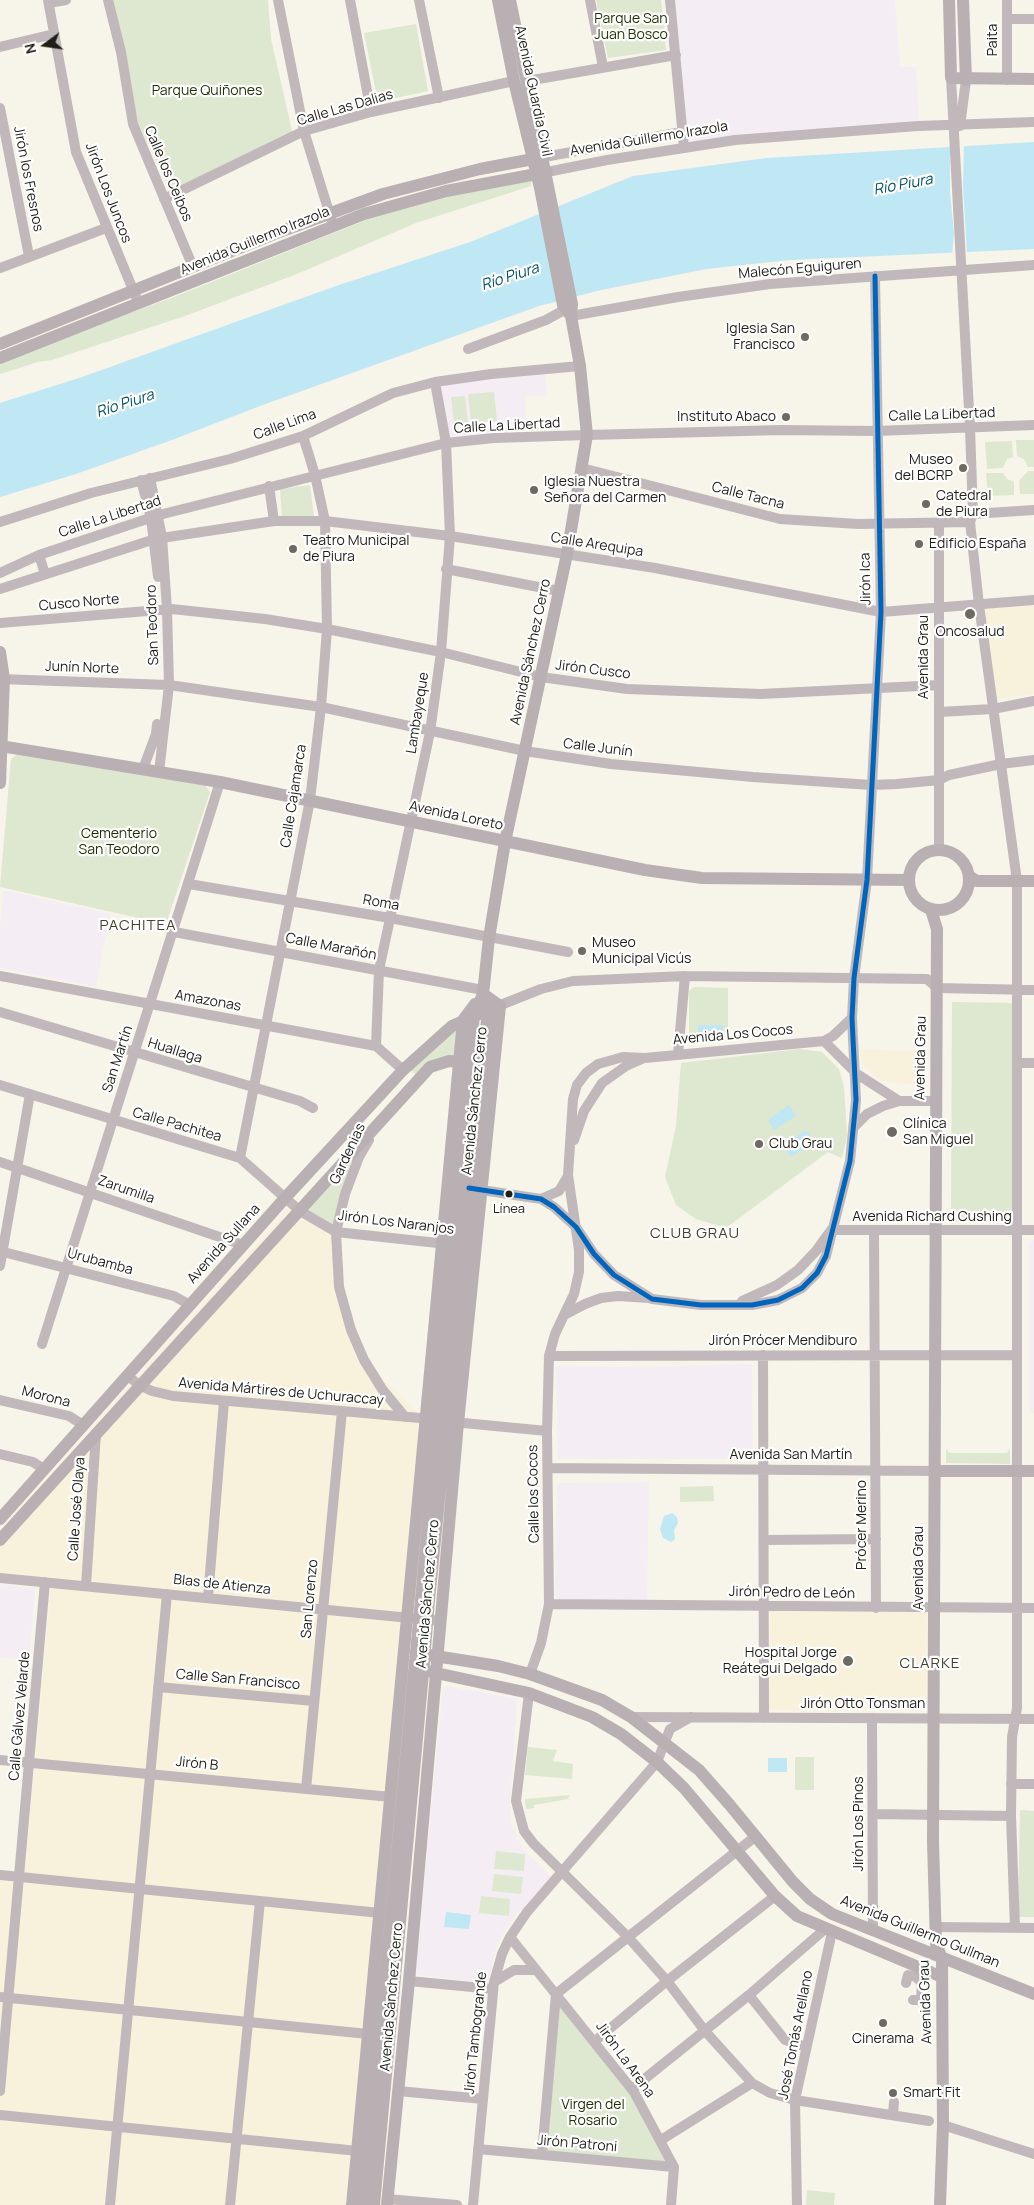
<!DOCTYPE html>
<meta charset="utf-8">
<style>
body{margin:0}
#map{position:relative;width:1034px;height:2205px;overflow:hidden;background:#f7f4e9;font-family:Manrope,sans-serif}
canvas{display:block}
.north{position:absolute;left:20px;top:20px;width:50px;height:50px;-webkit-text-stroke:4px #fff;paint-order:stroke;rotate:256deg;font-size:14px;font-weight:700;line-height:20px;text-align:center;color:#211f18}
.north::after{content:'';display:block;margin:auto;width:18px;height:22px;background:#211f18;clip-path:polygon(50% 0,100% 100%,50% 72%,0 100%)}
</style>
<div id="map">
<canvas width="1034" height="2205"></canvas>
<div class="north">N</div>
</div>
<script>
const ctx = document.querySelector('canvas').getContext('2d');
ctx.lineJoin = 'round';
function fill(path, color) {
  ctx.fillStyle = color;
  ctx.fill(path, 'evenodd');
}
function poly(rows) {
  const path = new Path2D();
  for (const r of rows) {
    if (r.length === 3) {
      path.moveTo(r[0] + r[2], r[1]);
      path.arc(r[0], r[1], r[2], 0, 2 * Math.PI);
      continue;
    }
    path.moveTo(r[0], r[1]);
    for (let i = 2; i < r.length; i += 2) path.lineTo(r[i], r[i + 1]);
  }
  return path;
}
function trace(path, color, width, dash) {
  ctx.strokeStyle = color;
  ctx.lineWidth = width;
  ctx.lineCap = dash ? 'butt' : 'round';
  ctx.setLineDash(dash || []);
  ctx.stroke(path);
}
function label(font, color, halo, rows, align = 'center') {
  ctx.font = font + ' Manrope,sans-serif';
  ctx.lineWidth = 4.5;
  ctx.setLineDash([]);
  ctx.textBaseline = 'middle';
  ctx.strokeStyle = halo;
  ctx.fillStyle = color;
  for (const [text, x, y, turn = 0] of rows) {
    ctx.save();
    ctx.translate(x, y);
    ctx.rotate((+turn || 0) * Math.PI / 180);
    ctx.textAlign = isNaN(turn) ? turn : align;
    if (halo) ctx.strokeText(text, 0, 0);
    ctx.fillText(text, 0, 0);
    ctx.restore();
  }
}
fill(poly([
 [1034,602,1034,694,993,699,981,611,985,607],
 [859,1049,923,1051,924,1083,904,1084,880,1080,866,1068,861,1060],
 [296,1200,332,1235,339,1277,366,1353,381,1377,430,1426,347,2205,0,2205,0,1881,24,1883,51,1588,0,1583,0,1530],
 [770,1610,927,1611,926,1711,768,1710]
]), '#f8f2dd');
fill(poly([
 [675,0,895,0,900,67,916,67,919,123,687,143],
 [545,371,547,395,525,397,527,430,450,437,446,434,437,385],
 [4,890,110,914,96,987,0,968,0,925],
 [1034,1239,1034,1413,1033,1413,1029,1410,1029,1242],
 [752,1364,753,1459,558,1459,556,1366,646,1367],
 [649,1482,647,1601,560,1602,555,1596,557,1483],
 [0,1584,35,1588,29,1660,0,1657],
 [447,1686,517,1699,510,1806,511,1823,523,1849,552,1877,516,1915,502,1936,497,1945,488,1983,415,1975,443,1689]
]), '#f5edf4');
fill(poly([
 [113,0,268,0,271,39,293,135,170,190,138,123],
 [596,0,661,0,666,50,608,58],
 [416,24,428,91,378,102,364,33],
 [531,181,531,186,416,223,297,274,182,317,52,360,38,362,0,374,0,360,174,297,376,216,431,199],
 [494,392,497,421,471,423,468,394],
 [465,396,468,422,454,424,451,397],
 [1016,440,1034,440,1034,467,1028,467,1024,459,1017,456],
 [1012,441,1013,457,1007,459,1003,468,987,469,985,442],
 [1028,471,1034,471,1034,494,1020,494,1019,481],
 [986,473,1003,473,1007,479,1014,482,1014,495,988,496],
 [310,485,314,516,282,517,280,489],
 [17,755,205,785,210,792,166,924,0,887,11,759],
 [694,987,728,988,728,1040,692,1044,689,1040,689,991],
 [952,1002,1013,1003,1012,1222,951,1222],
 [459,1027,455,1055,417,1076,409,1069],
 [800,1049,822,1052,839,1069,844,1087,847,1136,842,1158,828,1152,726,1228,696,1219,676,1205,665,1177,676,1126,681,1063],
 [378,1124,359,1158,336,1232,300,1211],
 [946,1449,950,1453,1007,1453,1010,1449,1010,1464,946,1463],
 [713,1486,714,1501,680,1502,680,1487],
 [528,1747,557,1750,553,1761,573,1764,572,1779,525,1775],
 [795,1757,814,1757,814,1790,795,1790],
 [570,1795,568,1799,534,1805,534,1808,526,1809,525,1799],
 [1020,1810,1034,1811,1034,1917,1018,1917],
 [496,1851,525,1854,524,1871,494,1869],
 [494,1874,523,1877,521,1894,492,1891],
 [481,1896,510,1899,509,1916,479,1913],
 [556,1994,632,2089,674,2167,542,2154],
 [807,2190,835,2193,834,2205,806,2205]
]), '#dee7cf');
fill(poly([
 [1034,142,1034,249,790,260,706,269,601,290,539,306,260,406,172,440,76,474,0,497,0,403,82,377,336,286,470,242,633,176,766,158],
 [698,1025,723,1025,723,1038,698,1038],
 [789,1105,796,1116,774,1130,768,1120],
 [806,1130,814,1141,791,1157,783,1145],
 [672,1513,677,1517,678,1523,674,1530,675,1539,671,1542,663,1538,660,1529,664,1516],
 [768,1758,787,1758,787,1772,768,1772],
 [446,1912,471,1915,469,1929,444,1927]
]), '#c0e7f4');
fill(poly([
 [964,143,963,185,967,254,952,255,954,233,950,193,950,144]
]), '#f7f4e9');
trace(poly([
 [48,0,76,152,136,297],
 [108,0,121,52,133,124,193,267],
 [278,0,304,131,333,225],
 [350,0,371,112],
 [419,0,439,98],
 [590,0,603,67],
 [670,0,684,148],
 [49,3,66,0],
 [1007,19,1034,19],
 [0,47,54,34],
 [951,78,970,428,973,514,970,522,979,605,1017,881,1017,1708,1012,1737,1011,1816,1015,1928],
 [1007,80,1007,0],
 [527,81,676,55],
 [0,108,29,256],
 [960,126,966,80],
 [544,157,682,132],
 [547,172,607,160,735,140,918,126,1034,122],
 [164,199,304,131,371,112,514,81],
 [0,268,106,228],
 [571,316,678,297,770,284,1034,265],
 [468,349,546,320,566,309],
 [582,468,780,519,858,524,970,522],
 [150,478,162,537,167,609,169,685,159,772],
 [141,480,151,518,158,577],
 [269,486,274,521],
 [973,514,1034,510],
 [0,522,91,493,230,459,303,436,393,393,435,382,491,374,580,366],
 [939,524,939,850],
 [39,555,45,574],
 [446,569,559,591],
 [0,573,39,555,159,515,446,443,494,438,587,435,782,430,876,431,1034,425],
 [0,589,155,539,274,521,325,521,450,536,655,568,881,612,1034,600],
 [0,623,172,609,265,619,327,629,441,652,541,677,627,689,761,694,939,685],
 [0,679,169,685,321,707,525,751,611,764,753,777,871,785,897,784,939,780,949,775,1001,764,1034,760],
 [939,712,993,709,1034,701],
 [143,769,156,734,157,724],
 [189,884,390,918,568,952],
 [174,932,483,990],
 [0,976,376,1046,403,1070],
 [493,1008,541,989,573,981,685,976,927,979,937,988,1034,990],
 [0,1012,300,1101,313,1108],
 [824,1041,857,1074,899,1101],
 [376,1046,379,970,430,732,441,652,450,536,446,443,435,382],
 [678,1054,685,976],
 [1018,1063,1034,1063],
 [0,1085,240,1158,300,1211,336,1232,447,1244],
 [855,1126,867,1114,883,1106,899,1101,936,1101],
 [369,1140,359,1157,345,1194,336,1232,339,1287,351,1330,364,1360,382,1389,405,1417],
 [574,1140,584,1111,602,1083,626,1066,644,1058],
 [240,1158,310,800,321,707,327,629,325,521,315,475,303,436],
 [0,1162,243,1245],
 [475,1189,541,1199,554,1207,576,1227,594,1254,614,1275,652,1299,701,1305,752,1305,778,1300,802,1288,817,1273,826,1256,850,1161,856,1100,852,1018,854,978,867,880,881,612,875,276],
 [541,1199,559,1191,568,1176],
 [831,1230,1034,1230],
 [874,1232,876,1608],
 [0,1251,174,1296,190,1305],
 [0,1266,30,1094],
 [742,1301,777,1285,798,1270,816,1251,829,1233],
 [566,1314,585,1304,601,1298,618,1296,649,1298],
 [42,1344,220,782],
 [763,1355,764,1718],
 [549,1356,1017,1355],
 [127,1375,139,1385,152,1391,173,1396,431,1419],
 [0,1400,69,1416,83,1425],
 [453,1422,547,1431],
 [0,1454,33,1462,44,1469],
 [548,1468,935,1471],
 [764,1540,876,1539],
 [0,1578,441,1621],
 [86,1586,96,1433],
 [208,1598,224,1401],
 [549,1604,1034,1608],
 [530,1674,541,1643,549,1604,547,1431,549,1356,555,1334,574,1294,579,1272,579,1250,568,1175,573,1099,577,1085,586,1073,598,1064,623,1057,645,1058,824,1041,833,1036,852,1018],
 [158,1687,314,1701],
 [529,1693,516,1801,524,1831,533,1843,628,1937,667,1981,705,2031,752,2083,770,2093,795,2100,929,2121],
 [631,1717,1034,1719],
 [872,1718,873,1930],
 [0,1760,391,1797],
 [1011,1784,1034,1784],
 [306,1789,342,1411],
 [873,1814,1011,1816],
 [0,1875,380,1913],
 [935,1927,1034,1928],
 [510,1937,634,2092,674,2167,671,2205],
 [409,1981,493,1989],
 [494,1982,514,1970,536,1970],
 [906,1983,908,1975,916,1977,922,1983,921,2000,913,2000],
 [749,1995,785,2040,806,2047],
 [0,1997,368,2034],
 [595,2041,667,1981,775,1896],
 [632,2089,749,1995,825,1929],
 [0,2091,45,1582],
 [398,2091,483,2099],
 [0,2115,358,2151],
 [893,2115,894,2102],
 [943,2125,1034,2154],
 [661,2140,752,2083],
 [478,2149,674,2167],
 [542,2154,556,1994,756,1836],
 [387,2199,457,2205],
 [110,2205,167,1594],
 [230,2205,260,1901],
 [473,2205,494,1982,502,1954,510,1937,527,1912,657,1762,670,1729,691,1717],
 [797,2205,795,2100,832,1932]
]), '#c0b8bb', 10);
trace(poly([
 [498,0,514,81,540,188,563,305,571,316],
 [949,0,951,78,1034,79],
 [963,0,966,80],
 [0,344,282,231,383,194,480,169,544,157],
 [0,358,364,214,446,191,547,172],
 [0,652,4,679,0,783],
 [0,746,220,782,645,870,702,878,909,880],
 [939,880,30],
 [969,876,977,881,1034,881],
 [931,910,937,929,933,1842,936,1944,942,1958,943,2125,940,2205],
 [935,1471,1034,1471],
 [0,1519,285,1198,403,1070,452,1026,488,1010],
 [0,1540,430,1067,449,1061,482,1063],
 [421,1600,474,1015,483,994,489,938,505,842,567,554,587,435,580,366,571,316,572,304,510,0],
 [429,1600,488,1010,486,1003],
 [429,1655,498,1666,530,1674,602,1700,631,1717,699,1770,729,1804,793,1882,810,1899,832,1914,1034,1994],
 [427,1671,529,1693,592,1717,621,1734,657,1762,684,1788,775,1896,797,1916,942,1977],
 [352,2205,463,1020,475,1004],
 [364,2205,414,1673],
 [374,2205,423,1673],
 [387,2205,409,1981,458,1423,500,1006,483,994]
]), '#b8b0b2', 12);
trace(poly([
 [414,1673,421,1600],
 [423,1673,429,1600]
]), '#b8b0b2', 12);
trace(poly([
 [469,1188,541,1199,554,1207,576,1227,594,1254,614,1275,652,1299,701,1305,752,1305,778,1300,802,1288,817,1273,826,1256,850,1161,856,1100,852,1018,854,978,867,880,881,612,875,276]
]), '#0065bd', 5);
for (const [x, y, r, color] of [
 [805,337,5,"#6c6a61"],
 [786,417,5,"#6c6a61"],
 [963,468,5,"#6c6a61"],
 [534,490,5,"#6c6a61"],
 [926,504,5,"#6c6a61"],
 [919,544,5,"#6c6a61"],
 [293,549,5,"#6c6a61"],
 [970,614,6,"#6c6a61"],
 [582,951,5,"#6c6a61"],
 [892,1132,6,"#6c6a61"],
 [759,1144,5,"#6c6a61"],
 [509,1194,4.5,"#211f18"],
 [848,1661,6,"#6c6a61"],
 [883,2023,5,"#6c6a61"],
 [893,2093,5,"#6c6a61"]
]) {
  const dot = new Path2D();
  dot.arc(x, y, r, 0, 2 * Math.PI);
  ctx.fillStyle = color;
  ctx.fill(dot);
  trace(dot, '#fff', 2);
}
label('13px', '#211f18', '#fff', [
 ["Línea",509,1209]
]);
label('14px', '#1c3101', '#fff', [
 ["Parque San",631,19],
 ["Juan Bosco",631,35],
 ["Parque Quiñones",207,91],
 ["Cementerio",119,834],
 ["San Teodoro",119,850],
 ["Virgen del",593,2105],
 ["Rosario",593,2121]
]);
label('14px', '#211f18', '#fff', [
 ["Paita",993,40,-90],
 ["Avenida Guardia Civil",533,91,78],
 ["Calle Las Dalias",345,108,-16],
 ["Avenida Guillermo Irazola",649,139,-9],
 ["Calle los Ceibos",168,174,67],
 ["Jirón los Fresnos",28,179,79],
 ["Jirón Los Juncos",108,193,69],
 ["Avenida Guillermo Irazola",255,241,-22],
 ["Malecón Eguiguren",800,269,-5],
 ["Calle La Libertad",942,415,-2],
 ["Calle Lima",285,425,-20],
 ["Calle La Libertad",507,426,-3],
 ["Calle Tacna",748,496,14],
 ["Calle La Libertad",110,517,-18],
 ["Calle Arequipa",597,545,9],
 ["Jirón Ica",866,579,-91],
 ["Cusco Norte",79,603,-5],
 ["San Teodoro",153,625,-92],
 ["Avenida Sánchez Cerro",531,652,-78],
 ["Avenida Grau",924,657,-90],
 ["Junín Norte",82,668,2],
 ["Jirón Cusco",593,670,7],
 ["Lambayeque",418,713,-81],
 ["Calle Junín",598,748,7],
 ["Calle Cajamarca",294,796,-81],
 ["Avenida Loreto",456,816,12],
 ["Roma",381,903,10],
 ["Calle Marañón",331,947,11],
 ["Amazonas",208,1001,10],
 ["Avenida Los Cocos",733,1035,-5],
 ["Huallaga",175,1051,17],
 ["Avenida Grau",921,1058,-89],
 ["San Martín",118,1059,-72],
 ["Avenida Sánchez Cerro",475,1101,-84],
 ["Calle Pachitea",177,1125,16],
 ["Gardenias",348,1154,-65],
 ["Zarumilla",126,1190,19],
 ["Avenida Richard Cushing",932,1217],
 ["Jirón Los Naranjos",396,1223,7],
 ["Avenida Sullana",224,1244,-48],
 ["Urubamba",100,1262,15],
 ["Jirón Prócer Mendiburo",783,1341],
 ["Avenida Mártires de Uchuraccay",281,1392,5],
 ["Morona",46,1397,14],
 ["Avenida San Martín",791,1455],
 ["Calle los Cocos",534,1494,-91],
 ["Calle José Olaya",77,1509,-86],
 ["Prócer Merino",862,1525,-90],
 ["Avenida Grau",919,1568,-90],
 ["Blas de Atienza",222,1585,6],
 ["Jirón Pedro de León",792,1593,1],
 ["Avenida Sánchez Cerro",428,1594,-85],
 ["San Lorenzo",310,1599,-85],
 ["Calle San Francisco",238,1680,5],
 ["Jirón Otto Tonsman",863,1704],
 ["Calle Gálvez Velarde",20,1716,-85],
 ["Jirón B",197,1764,6],
 ["Jirón Los Pinos",859,1824,-90],
 ["Avenida Guillermo Gullman",920,1932,22],
 ["Avenida Sánchez Cerro",392,1997,-85],
 ["Avenida Grau",926,2002,-92],
 ["Jirón Tambogrande",476,2033,-84],
 ["José Tomás Arellano",796,2035,-79],
 ["Jirón La Arena",625,2060,54],
 ["Jirón Patroni",577,2144,5]
]);
label('14px', '#211f18', '#fff', [
 ["Iglesia San",795,329,"right"],
 ["Francisco",795,345,"right"],
 ["Instituto Abaco",776,417,"right"],
 ["Museo",953,460,"right"],
 ["del BCRP",953,476,"right"],
 ["Iglesia Nuestra",544,482],
 ["Señora del Carmen",544,498],
 ["Catedral",936,496],
 ["de Piura",936,512],
 ["Teatro Municipal",303,541],
 ["de Piura",303,557],
 ["Edificio España",929,544],
 ["Oncosalud",970,632,"center"],
 ["Museo",592,943],
 ["Municipal Vicús",592,959],
 ["Clínica",903,1124],
 ["San Miguel",903,1140],
 ["Club Grau",769,1144],
 ["Hospital Jorge",837,1653,"right"],
 ["Reátegui Delgado",837,1669,"right"],
 ["Cinerama",883,2039,"center"],
 ["Smart Fit",903,2093]
], 'left');
label('italic 15px', '#015168', '#fff', [
 ["Río Piura",903,185,-11],
 ["Río Piura",510,277,-18],
 ["Río Piura",125,404,-18]
]);
ctx.letterSpacing = '1px';
label('15px', '#464130', '#fff', [
 ["PACHITEA",138,926],
 ["CLUB GRAU",695,1234],
 ["CLARKE",930,1664]
]);
ctx.letterSpacing = '0px';
</script>
